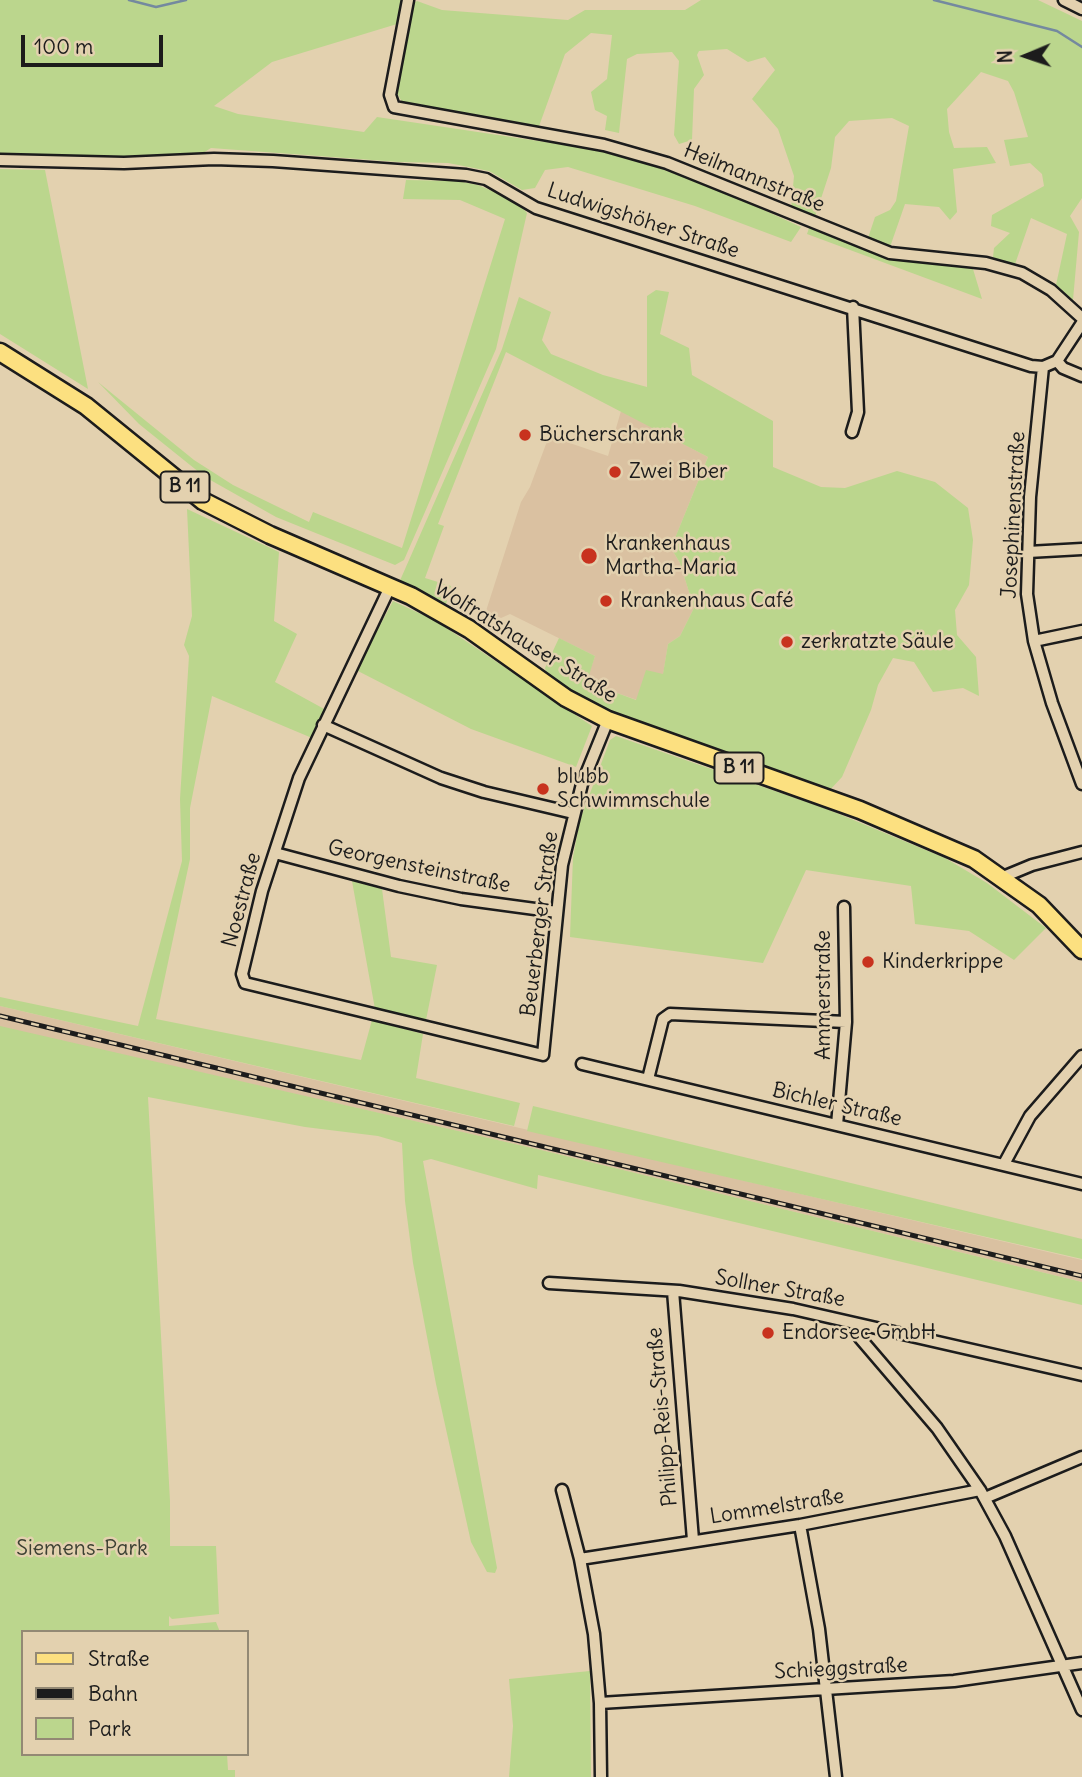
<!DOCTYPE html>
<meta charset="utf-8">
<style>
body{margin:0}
#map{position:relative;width:1082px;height:1777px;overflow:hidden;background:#e3d1af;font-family:Delius,sans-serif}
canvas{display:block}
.legend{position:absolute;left:21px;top:1630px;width:228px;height:126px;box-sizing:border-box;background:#e3d1af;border:2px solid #938974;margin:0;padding:9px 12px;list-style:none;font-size:21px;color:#1c1c1c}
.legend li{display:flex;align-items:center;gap:14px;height:35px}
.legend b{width:35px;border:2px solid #938974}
.north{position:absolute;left:991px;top:21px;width:70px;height:70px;-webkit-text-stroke:5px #e3d1af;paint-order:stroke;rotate:268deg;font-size:19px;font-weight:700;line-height:28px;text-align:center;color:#1c1c1c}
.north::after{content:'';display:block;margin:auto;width:24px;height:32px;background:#1c1c1c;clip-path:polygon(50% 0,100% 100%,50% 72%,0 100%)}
.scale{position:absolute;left:21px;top:35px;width:142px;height:32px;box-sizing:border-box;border:4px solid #1c1c1c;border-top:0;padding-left:9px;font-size:21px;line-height:24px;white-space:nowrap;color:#1c1c1c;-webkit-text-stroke:5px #e3d1af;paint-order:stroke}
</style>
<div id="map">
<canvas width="1082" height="1777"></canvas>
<ul class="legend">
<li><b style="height:9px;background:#fce080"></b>Straße</li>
<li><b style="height:9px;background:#1c1c1c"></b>Bahn</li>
<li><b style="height:19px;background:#bbd68d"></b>Park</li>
</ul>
<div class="north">N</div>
<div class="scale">100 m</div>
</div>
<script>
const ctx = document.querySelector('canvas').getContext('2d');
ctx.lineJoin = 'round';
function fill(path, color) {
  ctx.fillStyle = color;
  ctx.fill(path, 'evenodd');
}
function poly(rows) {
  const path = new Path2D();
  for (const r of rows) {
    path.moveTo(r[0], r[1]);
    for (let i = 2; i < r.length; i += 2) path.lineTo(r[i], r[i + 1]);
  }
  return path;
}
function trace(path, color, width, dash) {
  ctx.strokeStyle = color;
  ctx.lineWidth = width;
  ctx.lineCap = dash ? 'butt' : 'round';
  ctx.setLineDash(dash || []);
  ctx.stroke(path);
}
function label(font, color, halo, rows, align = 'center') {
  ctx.font = font + ' Delius,sans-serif';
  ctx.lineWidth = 5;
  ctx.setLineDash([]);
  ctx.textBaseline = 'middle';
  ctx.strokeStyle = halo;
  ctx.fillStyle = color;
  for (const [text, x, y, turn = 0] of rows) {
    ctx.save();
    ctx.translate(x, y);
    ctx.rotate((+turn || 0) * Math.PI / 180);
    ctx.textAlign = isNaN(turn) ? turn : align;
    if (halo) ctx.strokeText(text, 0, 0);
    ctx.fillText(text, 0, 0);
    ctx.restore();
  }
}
fill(poly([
 [621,411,708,457,671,548,680,563,694,608,680,636,668,644,663,675,637,700,586,682,595,656,510,614,501,618,486,611,521,502,530,487,549,436,608,456],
 [0,1006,1082,1260,1082,1282,541,1150,0,1027]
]), '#dac1a1');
fill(poly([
 [0,0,403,0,397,24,272,62,214,106,238,114,364,132,377,117,592,149,643,162,729,194,801,227,791,242,695,206,568,167,545,170,535,188,522,190,489,171,448,163,399,162,211,148,203,153,125,156,0,155],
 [701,0,1038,0,1082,21,1082,198,1070,216,1079,232,1073,300,1056,285,1067,234,1031,218,1014,267,993,257,994,248,1010,233,991,226,992,215,1044,186,1042,174,1030,163,1010,166,1004,140,1028,137,1014,92,1008,81,981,72,947,109,949,132,954,148,987,147,996,163,953,169,957,212,950,220,939,207,905,204,890,247,868,238,875,217,890,210,896,201,909,126,892,118,849,121,835,137,831,168,815,217,791,209,794,176,778,129,752,99,775,70,765,57,748,62,727,49,699,51,697,55,704,75,694,89,692,140,679,144,674,135,679,61,672,52,637,54,627,59,619,133,605,130,607,116,595,110,591,92,607,79,612,35,591,33,565,54,538,129,402,102,397,93,412,4,417,1,442,10,568,20,585,10,685,10],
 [0,169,45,170,88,389,0,334],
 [406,180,458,181,478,185,516,201,527,213,496,349,404,560,395,565,276,517,205,477,139,424,98,382,194,460,233,485,309,522,313,512,402,548,505,219,460,200,403,199],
 [809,228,882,257,973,269,982,299,807,234],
 [656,290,669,292,660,334,689,348,692,375,773,421,773,467,821,487,845,488,897,471,935,482,968,508,973,540,969,585,955,610,957,635,976,657,979,696,963,688,933,692,914,662,893,658,878,685,871,710,842,777,828,792,615,717,547,675,545,668,559,638,595,656,587,682,636,700,646,670,663,674,668,644,680,636,694,608,680,563,671,548,708,457,506,352,438,524,444,526,425,578,451,586,445,608,398,585,502,349,519,297,551,312,542,340,551,354,603,375,647,387,647,296],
 [187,509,279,552,274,621,297,634,275,682,326,710,312,738,212,696,190,808,190,859,156,1019,361,1060,372,1020,423,1034,416,1078,520,1103,514,1126,0,1006,0,997,138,1026,182,861,180,799,189,656,184,645,192,616],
 [393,601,436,621,592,726,576,767,471,729,356,670],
 [616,736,827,809,945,858,987,883,1046,928,1014,960,969,931,915,924,911,886,806,870,763,963,570,937,573,857,580,820,610,740],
 [352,881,382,889,391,957,437,965,426,1020,375,1009],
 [0,1026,541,1150,1082,1282,1082,1305,538,1175,537,1189,431,1159,423,1161,497,1568,495,1573,487,1572,471,1542,436,1384,413,1263,405,1201,402,1143,378,1136,305,1127,148,1097,170,1501,170,1546,216,1546,219,1614,172,1619,169,1616,169,1626,216,1622,220,1632,23,1632,23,1754,227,1754,228,1770,235,1770,235,1777,0,1777],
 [533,1106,1082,1239,1082,1259,527,1131],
 [590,1671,591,1777,509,1777,513,1726,509,1679]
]), '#bbd68d');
trace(poly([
 [129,0,156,7,186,0],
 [934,0,1057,31,1082,47]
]), '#74899f', 2.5);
const street = poly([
 [408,0,390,95,394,107,604,145,667,163,890,253,986,263,1022,273,1051,290,1082,318],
 [1064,0,1082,9],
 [0,160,124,163,214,159,273,161,466,175,486,179,536,208,1031,366,1043,367,1057,361,1082,323],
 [1057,361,1063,368,1082,376],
 [1043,367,1030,497,1027,594,1034,641,1052,703,1082,784],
 [852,432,858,412,853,307],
 [1028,552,1082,549],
 [390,587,299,778,262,891,242,974,245,983,543,1055,562,865,582,784,608,720],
 [1034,641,1082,631],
 [323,725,441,778,484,792,573,813],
 [275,853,399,886,461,899,557,912],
 [1003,877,1032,865,1082,852],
 [582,1064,1082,1184],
 [648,1079,663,1019,670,1014,846,1022],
 [837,1125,846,1022,844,907],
 [1004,1164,1030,1116,1082,1056],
 [549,1283,679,1291,793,1309,1082,1375],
 [673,1291,693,1540],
 [860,1326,860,1338,937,1428,980,1490,1005,1536,1082,1710],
 [562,1490,580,1559,594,1634,600,1703,601,1777],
 [985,1498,1082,1457],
 [800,1525,819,1629,836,1777],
 [580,1559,800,1525,980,1490],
 [600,1703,954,1681,1082,1663]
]);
const primary = poly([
 [0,352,86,406,203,501,270,535,411,596,469,629,566,698,608,720,860,810,974,859,1039,905,1082,950]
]);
trace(street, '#1c1c1c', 15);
trace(primary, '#1c1c1c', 21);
trace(street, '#e3d1af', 10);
trace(primary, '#fce080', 16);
const rail = poly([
 [0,1016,1082,1276]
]);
trace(rail, '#1c1c1c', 5);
trace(rail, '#e3d1af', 2.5, [8]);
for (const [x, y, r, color] of [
 [525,435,7,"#c8321e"],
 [615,472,7,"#c8321e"],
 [589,556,9,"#c8321e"],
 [606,601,7,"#c8321e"],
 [787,642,7,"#c8321e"],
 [543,789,7,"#c8321e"],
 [868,962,7,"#c8321e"],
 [768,1333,7,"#c8321e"]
]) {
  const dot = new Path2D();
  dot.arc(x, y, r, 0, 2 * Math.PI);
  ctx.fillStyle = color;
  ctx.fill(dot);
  trace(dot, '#e3d1af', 2.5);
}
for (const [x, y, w] of [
 [185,487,49],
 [739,768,49]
]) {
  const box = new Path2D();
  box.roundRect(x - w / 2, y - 15.5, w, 31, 5);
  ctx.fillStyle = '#e3d1af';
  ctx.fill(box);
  trace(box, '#1c1c1c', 2);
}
label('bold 19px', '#1c1c1c', null, [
 ["B 11",185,487],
 ["B 11",739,768]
]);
label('21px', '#1c1c1c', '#e3d1af', [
 ["Heilmannstraße",754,178,22],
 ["Ludwigshöher Straße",643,221,18],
 ["Josephinenstraße",1014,515,-87],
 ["Wolfratshauser Straße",525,642,32],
 ["Georgensteinstraße",419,867,12],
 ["Noestraße",242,900,-75],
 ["Beuerberger Straße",540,924,-83],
 ["Ammerstraße",824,995,-90],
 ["Bichler Straße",837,1105,13],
 ["Sollner Straße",780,1289,10],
 ["Philipp-Reis-Straße",663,1417,-95],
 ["Lommelstraße",777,1507,-9],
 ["Schieggstraße",841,1669,-3]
]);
label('21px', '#1c1c1c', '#e3d1af', [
 ["Bücherschrank",539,435],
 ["Zwei Biber",629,472],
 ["Krankenhaus",605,544],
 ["Martha-Maria",605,568],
 ["Krankenhaus Café",620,601],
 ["zerkratzte Säule",801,642],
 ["blubb",557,777],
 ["Schwimmschule",557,801],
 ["Kinderkrippe",882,962],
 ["Endorsec GmbH",782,1333]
], 'left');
label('21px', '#3c4133', '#e3d1af', [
 ["Siemens-Park",82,1549]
]);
</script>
